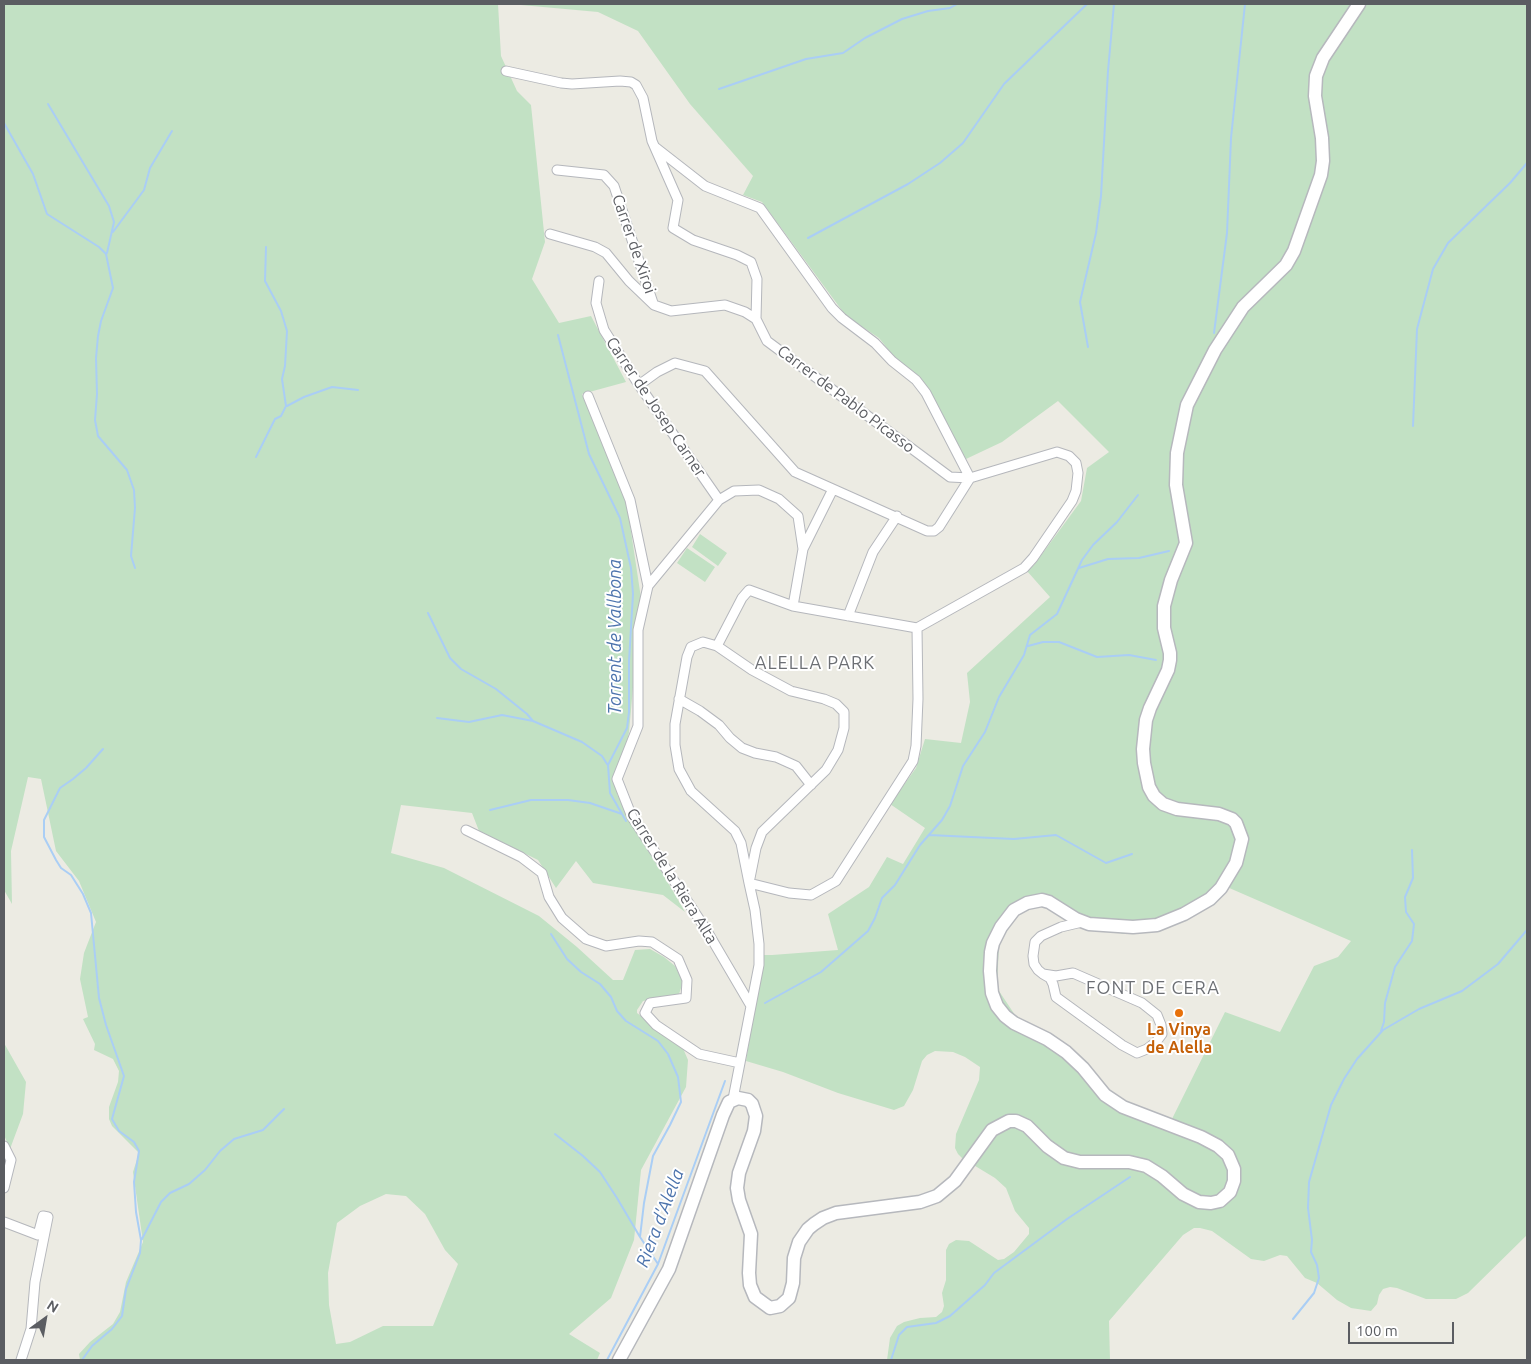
<!DOCTYPE html>
<style>
body{margin:0}
#map{position:relative;width:1531px;height:1364px;overflow:hidden;background:#ecebe3;font-family:Ubuntu,sans-serif}
canvas{display:block}
.frame{position:absolute;inset:0;border:5px solid #5b5d62;pointer-events:none}
.north{position:absolute;left:20px;top:1294px;width:50px;height:50px;-webkit-text-stroke:4px #fff;paint-order:stroke;rotate:32deg;font-size:14px;font-weight:700;line-height:20px;text-align:center;color:#5b5d62}
.north::after{content:'';display:block;margin:auto;width:18px;height:22px;background:#5b5d62;clip-path:polygon(50% 0,100% 100%,50% 72%,0 100%)}
.scale{position:absolute;left:1348px;top:1322px;width:106px;height:22px;box-sizing:border-box;border:2px solid #5b5d62;border-top:0;padding-left:6px;font-size:15px;line-height:18px;white-space:nowrap;color:#5b5d62;-webkit-text-stroke:4px #fff;paint-order:stroke}
</style>
<div id="map">
<canvas width="1531" height="1364"></canvas>
<div class="frame"></div>
<div class="north">N</div>
<div class="scale">100 m</div>
</div>
<script>
const ctx = document.querySelector('canvas').getContext('2d');
ctx.lineJoin = 'round';
function fill(path, color) {
  ctx.fillStyle = color;
  ctx.fill(path, 'evenodd');
}
function poly(rows) {
  const path = new Path2D();
  for (const r of rows) {
    path.moveTo(r[0], r[1]);
    for (let i = 2; i < r.length; i += 2) path.lineTo(r[i], r[i + 1]);
  }
  return path;
}
function trace(path, color, width, dash) {
  ctx.strokeStyle = color;
  ctx.lineWidth = width;
  ctx.lineCap = dash ? 'butt' : 'round';
  ctx.setLineDash(dash || []);
  ctx.stroke(path);
}
function label(font, color, halo, rows, align = 'center') {
  ctx.font = font + ' Ubuntu,sans-serif';
  ctx.lineWidth = 4;
  ctx.setLineDash([]);
  ctx.textBaseline = 'middle';
  ctx.strokeStyle = halo;
  ctx.fillStyle = color;
  for (const [text, x, y, turn = 0] of rows) {
    ctx.save();
    ctx.translate(x, y);
    ctx.rotate((+turn || 0) * Math.PI / 180);
    ctx.textAlign = isNaN(turn) ? turn : align;
    if (halo) ctx.strokeText(text, 0, 0);
    ctx.fillText(text, 0, 0);
    ctx.restore();
  }
}
fill(poly([
 [4,4,498,4,501,56,517,91,531,105,545,242,532,279,559,323,591,316,626,382,582,394,627,505,641,598,629,732,617,794,685,912,663,895,593,883,576,861,556,888,538,860,479,831,472,813,401,805,391,853,444,868,539,916,577,947,613,980,623,980,635,950,650,949,664,957,675,966,683,982,679,994,643,1001,637,1010,637,1013,682,1046,688,1060,686,1087,641,1170,634,1240,611,1298,569,1334,600,1353,597,1360,80,1360,79,1354,90,1342,113,1324,120,1312,126,1282,143,1242,133,1172,139,1153,112,1126,109,1119,109,1107,118,1082,119,1071,113,1059,94,1050,95,1044,83,1019,88,1017,80,979,84,953,96,922,79,881,56,851,41,779,28,777,11,851,12,904,4,890],
 [386,1194,406,1196,425,1214,445,1250,458,1264,433,1326,383,1326,350,1342,336,1344,329,1305,328,1273,337,1223,360,1206],
 [510,4,1527,4,1527,1235,1468,1293,1456,1299,1426,1299,1397,1288,1390,1287,1383,1289,1379,1295,1377,1304,1371,1311,1351,1308,1337,1300,1317,1283,1305,1278,1287,1256,1280,1255,1264,1261,1251,1259,1212,1231,1200,1228,1194,1228,1183,1235,1109,1321,1110,1360,887,1360,890,1338,897,1326,904,1322,920,1318,936,1317,942,1312,944,1306,942,1293,946,1280,946,1250,949,1244,956,1240,969,1241,998,1260,1004,1259,1014,1252,1029,1234,1029,1228,1015,1211,1006,1188,995,1178,962,1158,958,1154,955,1148,956,1134,979,1080,980,1067,965,1057,953,1052,935,1051,927,1055,922,1061,913,1090,904,1106,894,1110,838,1093,783,1072,746,1061,763,955,772,955,838,950,828,914,869,887,887,857,903,864,925,828,890,804,916,768,925,739,961,743,970,702,967,673,1050,597,1027,571,1034,565,1081,501,1087,468,1109,452,1058,401,1002,442,966,459,919,376,895,358,879,338,846,316,762,202,743,195,753,176,690,104,638,31,598,12],
 [1227,887,1351,941,1338,957,1314,966,1280,1032,1225,1012,1170,1123,1119,1102,1068,1049,1015,1015,997,988,999,944,1013,918,1038,905,1123,934,1152,929],
 [700,534,727,553,718,566,692,547],
 [687,548,715,567,705,582,677,563],
 [4,1043,26,1082,23,1114,10,1149,4,1135]
]), '#c2e1c4');
trace(poly([
 [719,89,806,59,843,53,865,38,902,19,928,11,950,8,957,4],
 [48,104,109,206,114,222,107,253],
 [4,123,33,174,47,214,99,247,106,254,113,288,101,321,98,336,96,358,97,394,95,420,98,436,127,470,134,490,135,508,131,556,135,568],
 [113,232,144,190,150,168,172,131],
 [808,238,908,184,940,163,963,143,1004,84,1087,4],
 [1214,333,1227,233,1231,138,1245,4],
 [558,335,589,454,620,518,631,568,633,594,629,661,629,712,627,728,608,765,610,793,626,821],
 [1088,347,1080,302,1096,233,1101,196,1108,71,1114,4],
 [287,406,304,397,332,387,358,390],
 [1413,426,1417,329,1433,269,1448,243,1510,183,1527,163],
 [256,457,275,419,281,416,286,406,282,379,285,366,287,331,281,311,265,281,266,247],
 [1079,568,1108,559,1139,558,1169,551],
 [428,613,450,658,461,669,496,689,527,714,533,721,582,742,602,756,607,764],
 [1028,646,1043,642,1059,642,1097,657,1129,655,1156,660],
 [437,718,469,722,502,715,533,721],
 [490,810,531,800,568,800,590,803,622,814],
 [929,835,1014,839,1056,835,1106,863,1132,854],
 [551,934,567,959,581,972,600,984,611,997,617,1011,626,1021,658,1041,668,1054,678,1077,681,1102,670,1125,653,1156,644,1203,640,1237,658,1264],
 [765,1003,821,972,868,931,875,918,882,898,895,885,920,845,942,820,950,806,963,766,985,732,999,697,1024,655,1030,635,1057,614,1082,560,1093,545,1117,522,1138,495],
 [1381,1031,1384,1022,1385,1003,1395,967,1412,941,1414,924,1406,912,1405,897,1413,878,1412,850],
 [555,1134,583,1156,600,1172,617,1198,640,1237],
 [142,1239,161,1202,170,1193,189,1184,205,1170,220,1151,234,1139,263,1130,284,1109],
 [1293,1319,1314,1293,1319,1278,1317,1265,1311,1252,1312,1240,1308,1208,1309,1182,1331,1105,1344,1079,1357,1059,1383,1030,1419,1009,1462,991,1498,964,1527,930],
 [82,1360,92,1346,112,1329,122,1316,126,1289,140,1253,141,1240,136,1212,134,1182,139,1151,134,1142,119,1131,112,1119,124,1076,106,1025,99,998,91,913,83,894,71,875,61,868,56,860,44,837,44,820,60,788,73,779,86,768,103,749],
 [607,1360,658,1264,725,1081],
 [891,1360,899,1335,907,1327,936,1323,950,1316,985,1285,994,1273,1067,1219,1130,1177]
]), '#aacef5', 2);
const street = poly([
 [506,71,561,83,572,84,620,81,631,82,636,85,643,98,652,141,678,200,673,228,693,240,737,255,751,262,757,279,756,319],
 [655,147,705,186,760,208,832,308,842,318,875,343,892,361,916,380,926,393,970,478],
 [557,170,604,175,614,186,653,303],
 [550,234,595,247,606,253,629,281,654,305,671,311,725,305,745,312,756,319,767,341,950,477,970,478,1057,452,1069,456,1076,463,1078,473,1076,491,1072,501,1033,558,1024,568,917,628],
 [599,281,596,303,604,330,639,385,719,500],
 [639,385,657,372,675,363,705,371,795,472,927,531,934,531,939,527,970,478],
 [588,396,630,500,648,586],
 [803,549,833,489],
 [848,616,873,552,897,516],
 [717,646,742,598,749,590,793,606,917,628],
 [679,699,700,711,719,725,730,738,742,748,755,753,776,757,796,766,811,785],
 [466,830,521,857,542,873,549,897,562,918,586,939,606,946,639,941,652,942,678,959,687,980,686,998,650,1003,645,1013,656,1025,699,1054,740,1063],
 [749,883,789,893,811,895,836,881,913,761,916,746,918,699,917,628],
 [1043,974,1056,976,1073,973,1142,1003,1157,1015,1161,1025,1162,1034,1156,1042,1147,1049,1137,1053,1122,1045,1056,997,1053,984,1050,978,1043,974,1038,970,1034,964,1033,956,1035,942,1041,936,1061,927,1082,922],
 [751,1006,707,931,632,817,617,779,638,726,638,630,648,586,719,500,734,491,759,490,779,499,798,516,803,549,793,606],
 [733,1099,759,965,759,944,755,910,749,883,741,843,735,831,691,791,679,769,675,745,675,724,687,657,691,647,703,642,717,646,752,670,791,691,824,699,836,704,844,712,844,728,838,750,826,770,762,832,756,848,749,883],
 [4,1146,11,1160,4,1188],
 [4,1222,38,1235,43,1216,48,1217,35,1282,31,1329,21,1360]
]);
const secondary = poly([
 [619,1360,669,1269,723,1115,729,1102,738,1098,748,1100,752,1104,756,1116,754,1131,739,1173,737,1188,739,1200,751,1234,749,1273,750,1285,755,1297,770,1308,780,1306,789,1298,793,1283,794,1258,799,1242,808,1229,814,1224,823,1218,836,1213,920,1202,937,1196,955,1181,992,1130,1009,1121,1016,1121,1027,1126,1047,1146,1064,1158,1080,1162,1129,1162,1146,1166,1162,1176,1183,1194,1199,1202,1211,1203,1220,1201,1230,1192,1234,1181,1234,1169,1228,1155,1218,1146,1201,1137,1123,1107,1105,1095,1083,1068,1066,1052,1047,1039,1014,1023,1005,1016,997,1006,992,993,990,971,991,952,993,943,1001,927,1014,910,1027,903,1042,900,1049,902,1076,919,1089,924,1133,927,1157,925,1184,914,1210,899,1221,888,1236,863,1242,839,1236,823,1232,819,1219,814,1177,809,1163,804,1154,796,1149,787,1144,763,1143,749,1146,720,1150,708,1168,670,1170,660,1170,653,1164,628,1164,606,1171,580,1186,543,1176,485,1177,453,1187,405,1215,350,1243,307,1286,265,1294,251,1321,175,1323,161,1322,138,1315,96,1316,76,1323,58,1359,4]
]);
trace(street, '#b5b7bc', 11);
trace(secondary, '#b6b8bd', 15);
trace(street, '#fff', 9);
trace(secondary, '#fff', 12);
for (const [x, y, r, color] of [
 [1179,1013,5,"#e8710a"]
]) {
  const dot = new Path2D();
  dot.arc(x, y, r, 0, 2 * Math.PI);
  ctx.fillStyle = color;
  ctx.fill(dot);
  trace(dot, '#fff', 2);
}
label('16px', '#5b5d62', '#fff', [
 ["Carrer de Xiroi",634,244,71],
 ["Carrer de Pablo Picasso",846,399,37],
 ["Carrer de Josep Carner",656,407,56],
 ["Carrer de la Riera Alta",672,876,58]
]);
label('bold 16px', '#c56008', '#fff', [
 ["La Vinya",1179,1030],
 ["de Alella",1179,1048]
]);
label('italic 18px', '#4d74ad', '#fff', [
 ["Torrent de Vallbona",615,637,-90],
 ["Riera d'Alella",660,1218,-69]
]);
ctx.letterSpacing = '1px';
label('18px', '#6c6f74', '#fff', [
 ["ALELLA PARK",815,663],
 ["FONT DE CERA",1153,988]
]);
ctx.letterSpacing = '0px';
</script>
